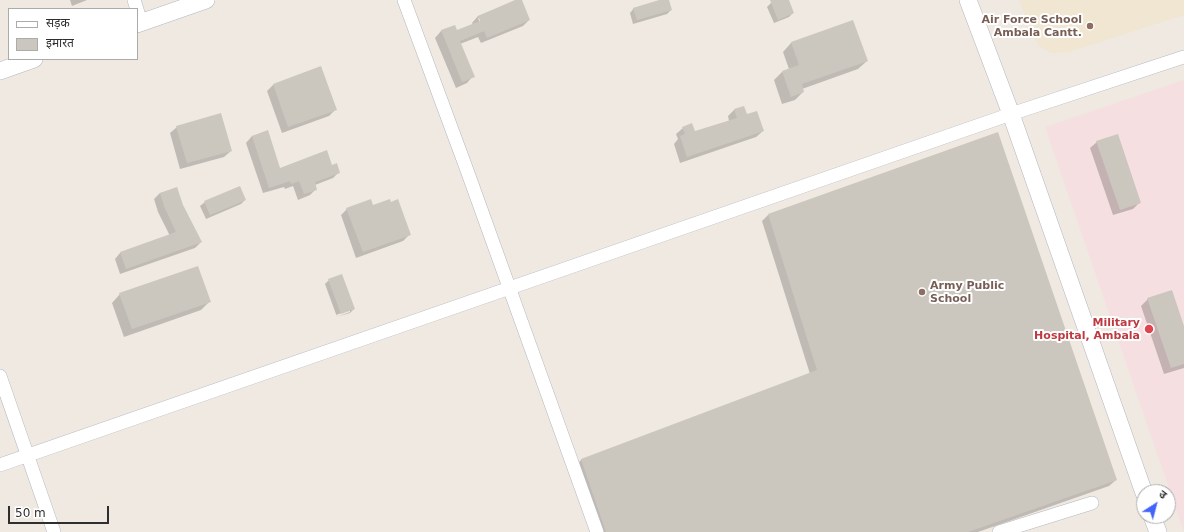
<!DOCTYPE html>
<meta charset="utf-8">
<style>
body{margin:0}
#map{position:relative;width:1184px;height:532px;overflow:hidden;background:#efe9e1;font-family:"DejaVu Sans","Noto Sans Devanagari",sans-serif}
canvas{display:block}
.legend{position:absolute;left:8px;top:8px;width:130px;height:52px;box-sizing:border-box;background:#fff;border:1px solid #ababab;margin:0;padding:5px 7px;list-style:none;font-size:12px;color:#2e2e2e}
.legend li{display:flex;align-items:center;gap:8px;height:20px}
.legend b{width:20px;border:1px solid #ababab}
.north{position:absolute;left:1136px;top:484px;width:40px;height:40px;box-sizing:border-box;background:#fff;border:1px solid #ababab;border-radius:50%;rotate:36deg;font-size:11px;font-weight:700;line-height:16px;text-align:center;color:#2e2e2e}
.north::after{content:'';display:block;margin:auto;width:14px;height:18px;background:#4264fb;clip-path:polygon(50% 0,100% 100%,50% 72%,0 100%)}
.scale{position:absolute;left:8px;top:506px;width:101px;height:18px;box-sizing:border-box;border:2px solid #2e2e2e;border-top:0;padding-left:5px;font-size:12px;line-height:14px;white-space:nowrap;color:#2e2e2e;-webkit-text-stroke:3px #fff;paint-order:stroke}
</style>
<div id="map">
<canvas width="1184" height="532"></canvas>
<ul class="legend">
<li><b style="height:5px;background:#fff"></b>सड़क</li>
<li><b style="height:11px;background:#cbc7bf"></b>इमारत</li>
</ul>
<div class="north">उ</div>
<div class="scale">50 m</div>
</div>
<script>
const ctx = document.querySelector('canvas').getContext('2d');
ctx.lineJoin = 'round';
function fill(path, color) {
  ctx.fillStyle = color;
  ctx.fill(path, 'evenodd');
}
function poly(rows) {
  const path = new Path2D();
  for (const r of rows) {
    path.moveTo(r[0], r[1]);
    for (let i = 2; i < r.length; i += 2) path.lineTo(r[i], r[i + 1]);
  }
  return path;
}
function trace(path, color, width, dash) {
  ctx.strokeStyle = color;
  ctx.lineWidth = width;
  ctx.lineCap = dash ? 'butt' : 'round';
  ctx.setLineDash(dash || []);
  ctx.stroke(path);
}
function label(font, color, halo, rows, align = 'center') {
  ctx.font = font + ' "DejaVu Sans",sans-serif';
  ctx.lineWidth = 4;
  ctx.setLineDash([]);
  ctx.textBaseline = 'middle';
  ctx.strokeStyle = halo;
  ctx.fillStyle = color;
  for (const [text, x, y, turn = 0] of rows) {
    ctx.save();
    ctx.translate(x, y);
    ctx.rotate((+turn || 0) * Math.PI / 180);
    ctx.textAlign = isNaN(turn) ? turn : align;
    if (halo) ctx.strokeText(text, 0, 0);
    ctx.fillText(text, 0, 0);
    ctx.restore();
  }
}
fill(poly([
 [1019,0,1184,0,1184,15,1069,52,1051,53,1039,46,1033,36]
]), '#f0e6d1');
fill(poly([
 [1184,80,1184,532,1045,127]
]), '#f5dfe0');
fill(poly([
 [70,0,87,0,72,6],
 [518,0,521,0,529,20,523,26,481,43,478,37,460,44,473,76,467,83,456,88,435,38,441,31,454,26,456,31,473,25,472,23,478,16],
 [478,18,480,18,481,26],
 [662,0,668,0,671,10,667,14,633,24,630,13,634,8],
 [779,0,788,0,793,13,789,17,774,23,767,7,771,3],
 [853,22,867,61,858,69,802,89,803,92,795,100,782,104,774,80,782,72,789,69,783,52,791,43],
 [320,68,336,109,329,116,282,133,267,91,273,85],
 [743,107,746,115,763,131,756,137,680,163,674,144,678,139,676,134,683,128,694,132,729,121,728,116,734,110],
 [177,127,231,151,224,157,180,169,170,133],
 [267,132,280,169,331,166,339,172,333,178,315,185,316,189,310,195,298,200,293,186,285,189,284,187,263,193,246,143,252,136],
 [998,134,1116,480,1109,486,978,532,598,532,575,467,581,460,810,374,762,221,768,215],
 [1097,142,1140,202,1133,209,1113,215,1090,148],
 [177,188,182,205,201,242,195,248,120,274,115,259,120,253,170,236,158,212,154,199,160,193],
 [245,200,241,204,206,219,200,206,205,202],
 [372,206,409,235,403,241,356,258,341,215,347,209],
 [329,280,354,309,350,313,337,317,325,284],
 [350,310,350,312,337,317,336,315],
 [120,294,210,301,201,310,124,337,112,303],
 [1148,299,1184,330,1184,368,1164,374,1141,306]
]), '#0003');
fill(poly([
 [515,0,522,0,530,20,487,38,484,31,460,41,475,77,462,82,441,30,455,25,457,30,480,21,478,16],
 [659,0,669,0,672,10,637,20,633,8],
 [770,0,789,0,794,13,778,20],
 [853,20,868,61,802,84,804,92,791,97,782,71,799,65,791,42],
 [321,66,337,110,288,127,273,84],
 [744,106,747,114,757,111,764,131,687,157,680,136,685,134,682,127,692,123,695,131,737,118,734,109],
 [221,113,232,151,187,163,176,126],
 [268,130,280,168,327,150,332,165,337,163,340,173,315,182,317,190,304,194,299,181,291,184,290,181,269,188,252,136],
 [998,132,1117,480,968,532,606,532,581,459,817,370,768,214],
 [1118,134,1141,203,1120,210,1096,141],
 [240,186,246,200,210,215,204,201],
 [177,187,183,205,202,242,126,269,120,252,176,232,164,206,160,193],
 [371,199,373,205,390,199,391,202,398,199,411,235,363,252,346,208],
 [198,266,211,302,132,329,119,293],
 [342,274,355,309,341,314,328,279],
 [1172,290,1184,326,1184,364,1171,368,1147,298]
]), '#cbc7bf');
const minor = poly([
 [134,0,141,22],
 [404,0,468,173,597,532],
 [0,376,54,532],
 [0,465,1011,114,1184,57],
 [999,532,1092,503]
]);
const tertiary = poly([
 [968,0,1011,114,1144,493],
 [137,24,206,0],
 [0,71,34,59],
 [1152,516,1158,532]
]);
trace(minor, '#b4b7c1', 14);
trace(tertiary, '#b4b7c1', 18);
trace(minor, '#fff', 13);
trace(tertiary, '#fff', 17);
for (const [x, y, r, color] of [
 [1090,26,4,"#8d6e63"],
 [922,292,4,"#8d6e63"],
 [1149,329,5,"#e0444e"]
]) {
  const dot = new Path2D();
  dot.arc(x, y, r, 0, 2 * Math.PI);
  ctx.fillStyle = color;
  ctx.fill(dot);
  trace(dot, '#fff', 1.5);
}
label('bold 11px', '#785e54', '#fff', [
 ["Air Force School",1082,20],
 ["Ambala Cantt.",1082,33],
 ["Army Public",930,286,"left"],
 ["School",930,299,"left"]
], 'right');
label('bold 11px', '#be3a42', '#fff', [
 ["Military",1140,323],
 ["Hospital, Ambala",1140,336]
], 'right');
</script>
